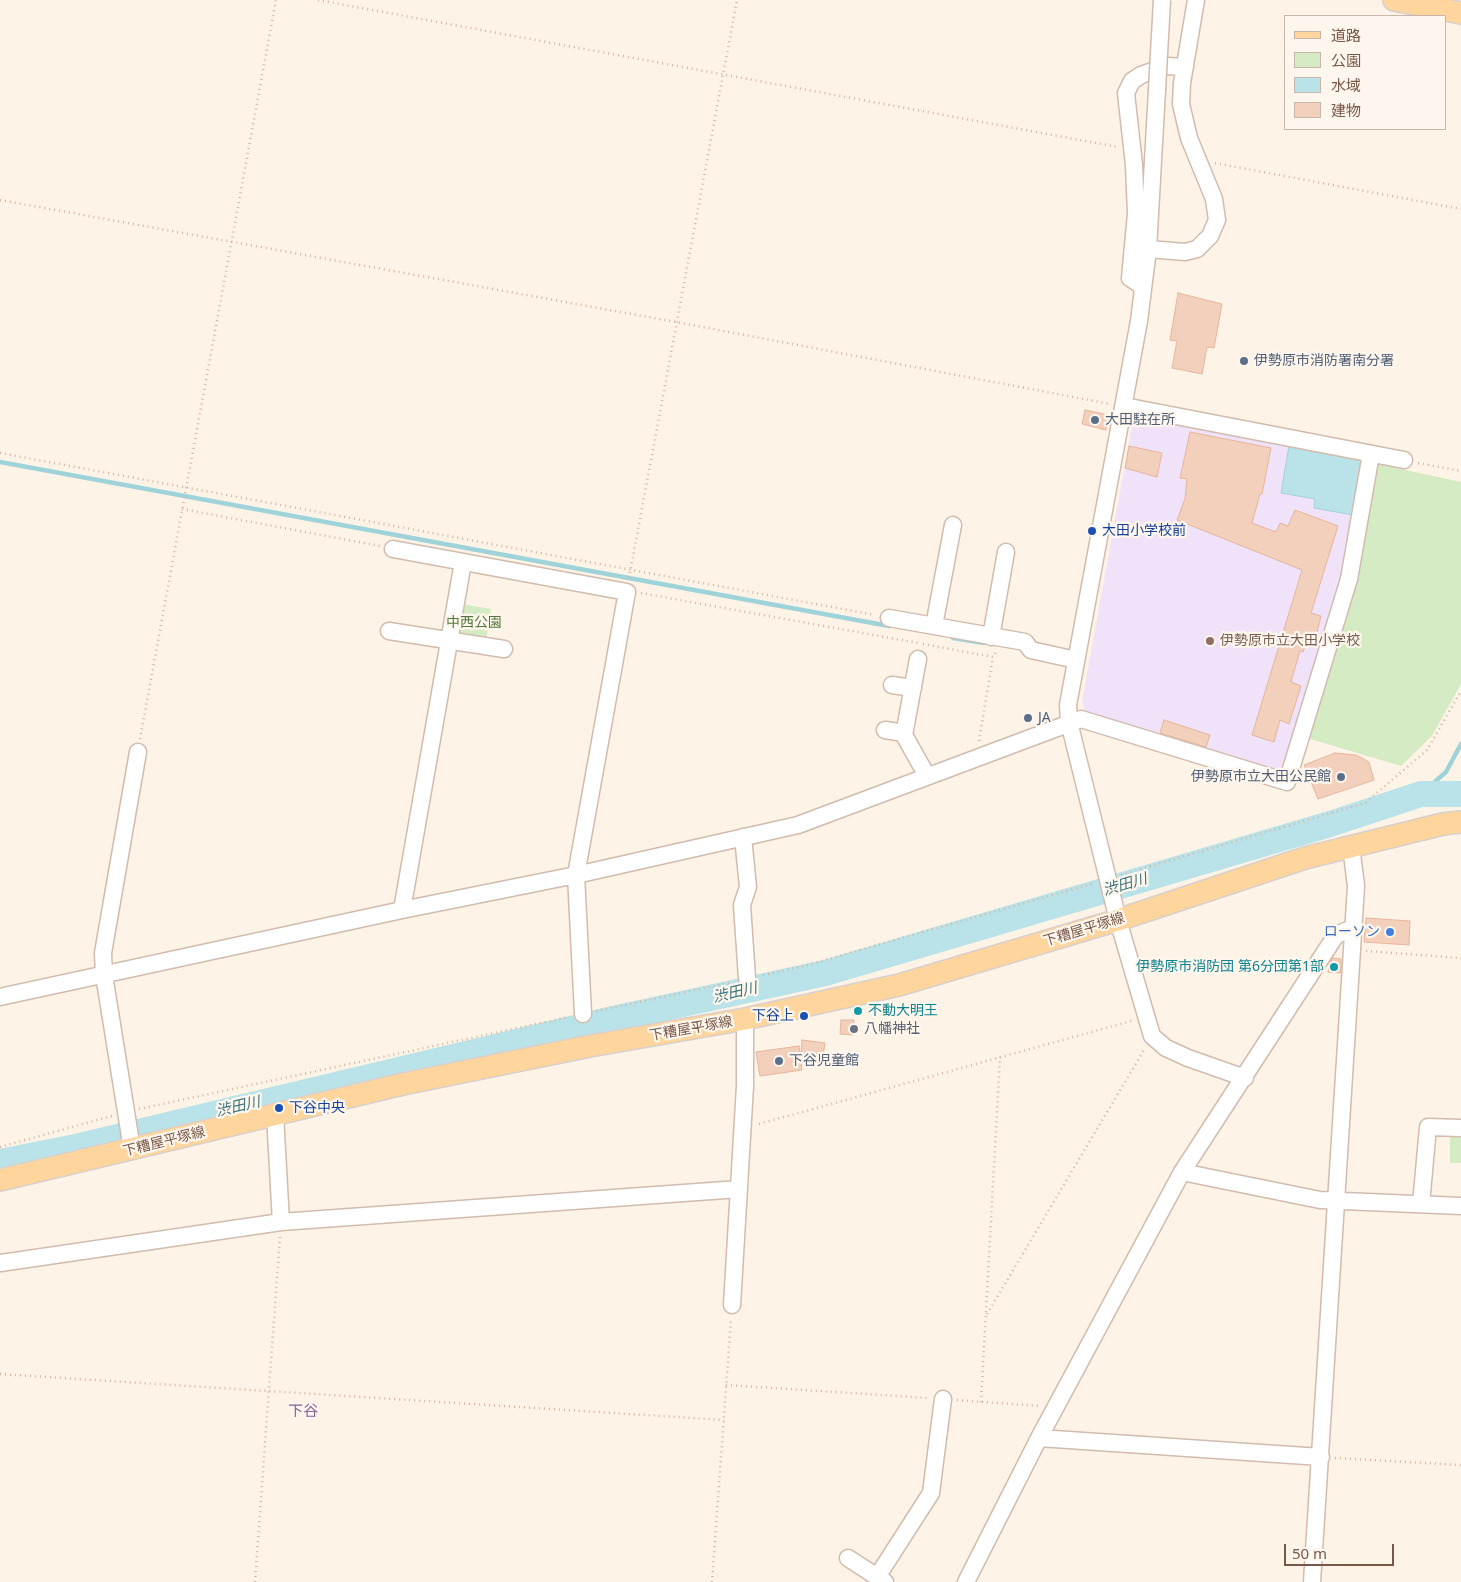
<!DOCTYPE html>
<meta charset="utf-8">
<style>
body{margin:0}
#map{position:relative;width:1461px;height:1582px;overflow:hidden;background:#fdf3e6;font-family:"Noto Sans","Noto Sans JP",sans-serif}
canvas{display:block}
.legend{position:absolute;left:1284px;top:15px;width:162px;height:115px;box-sizing:border-box;background:#fff7ed;border:1px solid #c9b7ab;margin:0;padding:6px 9px;list-style:none;font-size:15px;color:#775849}
.legend li{display:flex;align-items:center;gap:10px;height:25px}
.legend b{width:25px;border:1px solid #c9b7ab}
.scale{position:absolute;left:1284px;top:1544px;width:110px;height:22px;box-sizing:border-box;border:2px solid #775849;border-top:0;padding-left:6px;font-size:15px;line-height:18px;white-space:nowrap;color:#775849;-webkit-text-stroke:4px #fff7ed;paint-order:stroke}
</style>
<div id="map">
<canvas width="1461" height="1582"></canvas>
<ul class="legend">
<li><b style="height:6px;background:#fdd59d"></b>道路</li>
<li><b style="height:14px;background:#d5ebc3"></b>公園</li>
<li><b style="height:14px;background:#b9e3e8"></b>水域</li>
<li><b style="height:14px;background:#f3d0bc"></b>建物</li>
</ul>
<div class="scale">50 m</div>
</div>
<script>
const ctx = document.querySelector('canvas').getContext('2d');
ctx.lineJoin = 'round';
function fill(path, color) {
  ctx.fillStyle = color;
  ctx.fill(path, 'evenodd');
}
function poly(rows) {
  const path = new Path2D();
  for (const r of rows) {
    path.moveTo(r[0], r[1]);
    for (let i = 2; i < r.length; i += 2) path.lineTo(r[i], r[i + 1]);
  }
  return path;
}
function trace(path, color, width, dash) {
  ctx.strokeStyle = color;
  ctx.lineWidth = width;
  ctx.lineCap = dash ? 'butt' : 'round';
  ctx.setLineDash(dash || []);
  ctx.stroke(path);
}
function label(font, color, halo, rows, align = 'center') {
  ctx.font = font + ' "Noto Sans","Noto Sans JP",sans-serif';
  ctx.lineWidth = 4.5;
  ctx.setLineDash([]);
  ctx.textBaseline = 'middle';
  ctx.strokeStyle = halo;
  ctx.fillStyle = color;
  for (const [text, x, y, turn = 0] of rows) {
    ctx.save();
    ctx.translate(x, y);
    ctx.rotate((+turn || 0) * Math.PI / 180);
    ctx.textAlign = isNaN(turn) ? turn : align;
    if (halo) ctx.strokeText(text, 0, 0);
    ctx.fillText(text, 0, 0);
    ctx.restore();
  }
}
fill(poly([
 [1134,415,1366,458,1345,579,1281,774,1087,717,1082,702]
]), '#f0e2f9');
fill(poly([
 [1373,463,1461,482,1461,684,1432,736,1401,766,1307,738,1353,595],
 [462,604,491,609,486,641,457,636],
 [1450,1131,1461,1131,1461,1163,1450,1163]
]), '#d5ebc3');
const water = poly([
 [1289,446,1363,459,1353,515,1314,508,1315,499,1281,493,1289,446]
]);
fill(water, '#b9e3e8');
trace(water, '#9fd3da', 1);
trace(poly([
 [0,462,889,626],
 [953,638,984,643],
 [1421,794,1446,772,1461,744]
]), '#9fd3da', 4.5);
trace(poly([
 [0,1162,76,1147,609,1020,825,973,1330,824,1421,794,1461,794]
]), '#b9e3e8', 26);
const building = poly([
 [1178,293,1222,304,1214,348,1207,347,1202,374,1172,368,1177,341,1170,340,1178,293],
 [1085,410,1109,415,1106,430,1082,424,1085,410],
 [1190,432,1271,448,1262,494,1260,494,1252,523,1276,532,1280,523,1288,526,1295,510,1338,526,1311,613,1321,616,1316,636,1309,633,1303,652,1300,651,1291,682,1301,686,1289,724,1280,720,1274,742,1252,735,1302,570,1177,520,1185,499,1187,479,1180,478,1190,432],
 [1129,446,1162,453,1157,477,1125,468,1129,446],
 [1164,720,1210,735,1206,747,1160,733,1164,720],
 [1335,753,1356,755,1369,762,1374,780,1318,799,1304,765,1335,753],
 [1366,918,1410,921,1409,945,1364,942,1366,918],
 [1333,958,1341,959,1341,973,1328,972,1329,964,1333,958],
 [841,1020,854,1020,853,1035,840,1034,841,1020],
 [802,1040,825,1043,823,1057,801,1054,802,1040],
 [799,1046,802,1070,760,1076,756,1052,799,1046]
]);
fill(building, '#f3d0bc');
trace(building, '#e7b59c', 1);
const minor = poly([
 [1157,90,1148,249,1139,321,1068,705,1069,722,1118,920,1152,1036,1166,1048,1188,1058,1245,1078],
 [1148,249,1185,252,1197,249,1210,236,1217,220,1214,199,1189,138,1181,104,1182,83,1196,0],
 [1143,287,1130,278,1136,214,1134,165,1126,93,1132,81,1141,75,1167,66,1185,67],
 [1124,406,1404,460],
 [393,549,627,592,576,875,583,1014],
 [889,618,1025,642,1031,650,1076,660],
 [934,626,953,525],
 [389,631,504,649],
 [991,637,1006,552],
 [918,659,904,735,927,776],
 [892,685,913,688],
 [885,730,904,733],
 [743,837,748,887,742,905,747,978],
 [402,910,463,562],
 [0,997,402,910,576,875,798,825,1081,719,1287,782,1349,579,1371,454],
 [275,1115,281,1222],
 [132,1149,104,975,103,953,138,752],
 [1182,1172,1320,1200,1461,1206],
 [1421,1204,1428,1127,1461,1128],
 [0,1263,281,1222,739,1189],
 [732,1305,745,1086,745,1019],
 [1039,1438,1321,1457],
 [848,1558,885,1582],
 [877,1577,931,1493,943,1399],
 [966,1582,1039,1438,1182,1172,1336,935,1353,928],
 [1312,1582,1356,886,1351,846]
]);
const major = poly([
 [1394,0,1461,13],
 [0,1180,403,1084,590,1046,745,1019,899,985,1118,920,1305,858,1443,824,1461,822]
]);
trace(minor, '#d1bcae', 19);
trace(major, '#d9d0cc', 24);
trace(poly([
 [318,0,1118,147],
 [1215,163,1461,209],
 [0,200,676,322,1110,404],
 [0,453,875,615],
 [1418,463,1461,471],
 [182,509,380,546],
 [629,578,737,0],
 [641,593,918,643],
 [923,644,993,657,996,651],
 [140,739,276,0],
 [979,741,993,657],
 [1121,875,1365,803,1427,750,1461,691],
 [1366,951,1461,958],
 [763,975,804,966,1095,883],
 [596,1011,733,982],
 [139,1109,569,1017],
 [759,1124,1131,1021],
 [0,1147,112,1116],
 [987,1314,1144,1050],
 [0,1374,724,1420],
 [726,1385,929,1398],
 [957,1400,1039,1406],
 [981,1402,1000,1057],
 [1335,1458,1461,1465],
 [255,1582,280,1237],
 [712,1582,731,1319]
]), '#d9b39f', 2.5, [1, 4]);
trace(minor, '#fff', 16);
trace(major, '#fdd59d', 21);
const minorBridge = poly([
 [1157,90,1162,0]
]);
trace(minorBridge, '#d1bcae', 19, []);
trace(minorBridge, '#fff', 16);
for (const [x, y, r, color] of [
 [1244,361,5,"#5c6f8a"],
 [1095,420,5,"#5c6f8a"],
 [1092,531,5,"#1a4fb4"],
 [1210,641,5,"#8d6e63"],
 [1028,718,5,"#5c6f8a"],
 [1341,777,5,"#5c6f8a"],
 [1390,932,5,"#3f7fe0"],
 [1334,967,5,"#0f9aa8"],
 [858,1011,5,"#0f9aa8"],
 [804,1016,5,"#1a4fb4"],
 [854,1029,5,"#6b7280"],
 [779,1061,5,"#5c6f8a"],
 [279,1108,5,"#1a4fb4"]
]) {
  const dot = new Path2D();
  dot.arc(x, y, r, 0, 2 * Math.PI);
  ctx.fillStyle = color;
  ctx.fill(dot);
  trace(dot, '#fff7ed', 2);
}
label('14px', '#4e5e75', '#fff7ed', [
 ["伊勢原市消防署南分署",1254,361],
 ["大田駐在所",1105,420],
 ["JA",1038,718],
 ["伊勢原市立大田公民館",1331,777,"right"],
 ["下谷児童館",789,1061]
], 'left');
label('14px', '#164399', '#fff7ed', [
 ["大田小学校前",1102,531],
 ["下谷上",794,1016,"right"],
 ["下谷中央",289,1108]
], 'left');
label('14px', '#52783e', '#fff7ed', [
 ["中西公園",474,623]
]);
label('14px', '#785e54', '#fff7ed', [
 ["伊勢原市立大田小学校",1220,641]
], 'left');
label('14px', '#775849', '#fff7ed', [
 ["下糟屋平塚線",1084,930,-17],
 ["下糟屋平塚線",691,1029,-10],
 ["下糟屋平塚線",164,1142,-14]
]);
label('14px', '#366cbe', '#fff7ed', [
 ["ローソン",1380,932]
], 'right');
label('14px', '#0d838f', '#fff7ed', [
 ["伊勢原市消防団 第6分団第1部",1324,967],
 ["不動大明王",868,1011,"left"]
], 'right');
label('14px', '#5b616d', '#fff7ed', [
 ["八幡神社",864,1029]
], 'left');
label('italic 15px', '#3c767d', '#fff7ed', [
 ["渋田川",1125,885,-16],
 ["渋田川",735,993,-13],
 ["渋田川",238,1107,-13]
]);
label('15px', '#86659b', '#fff7ed', [
 ["下谷",303,1412]
]);
</script>
